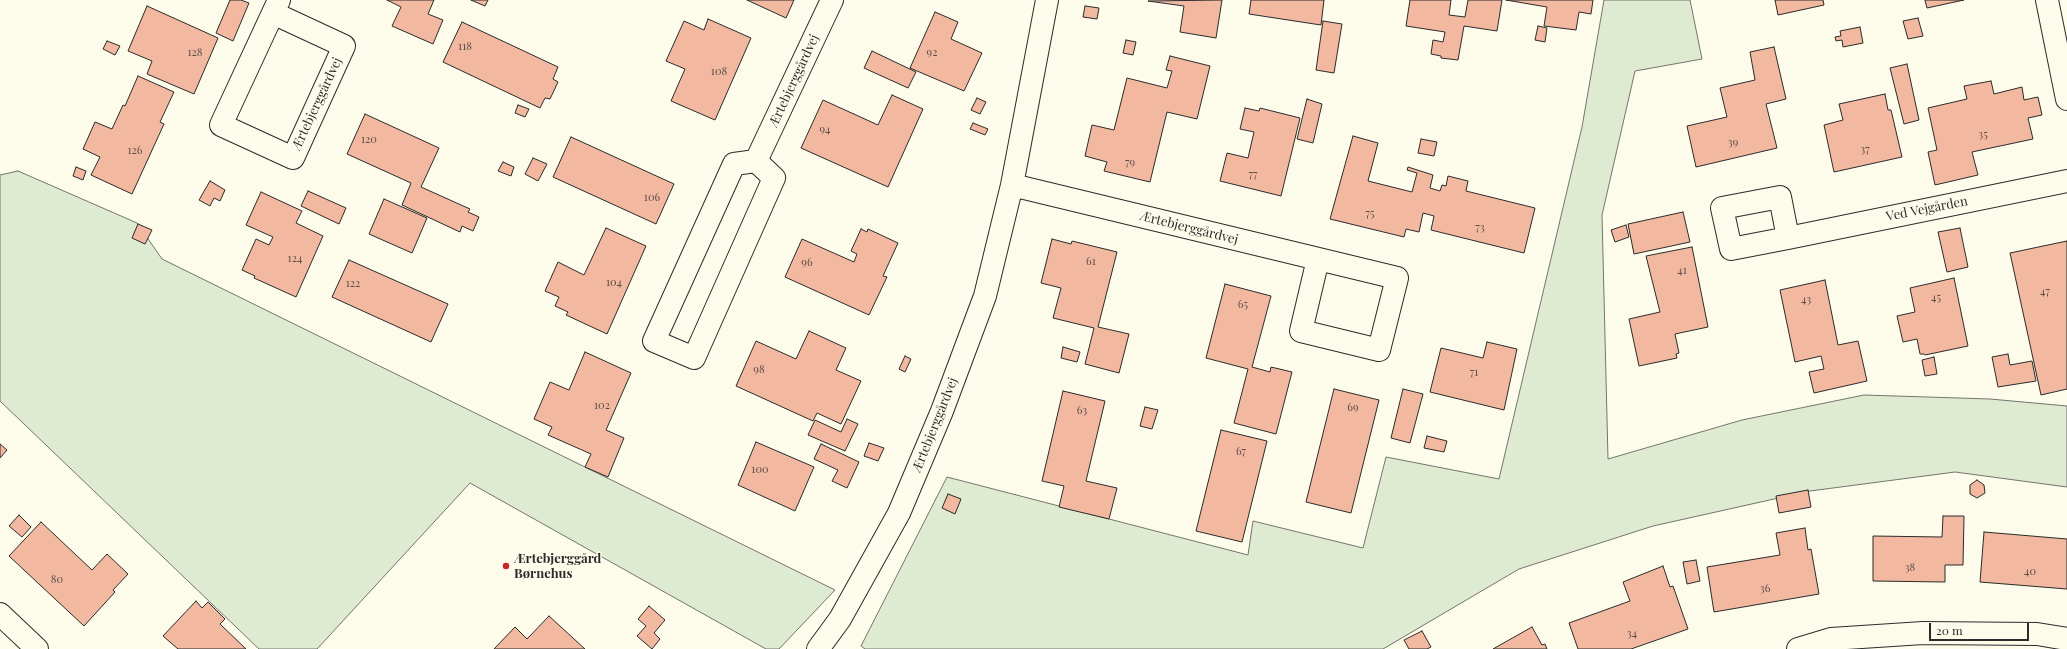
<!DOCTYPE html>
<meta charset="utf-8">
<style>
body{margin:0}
#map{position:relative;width:2067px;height:649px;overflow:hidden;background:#fdfbea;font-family:"Playfair Display",serif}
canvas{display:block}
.scale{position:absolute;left:1929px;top:623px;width:100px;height:18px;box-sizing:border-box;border:2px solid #2b2b2b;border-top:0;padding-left:5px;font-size:12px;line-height:14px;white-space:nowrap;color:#2b2b2b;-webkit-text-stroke:3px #fdfbea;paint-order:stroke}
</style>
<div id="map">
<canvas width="2067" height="649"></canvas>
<div class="scale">20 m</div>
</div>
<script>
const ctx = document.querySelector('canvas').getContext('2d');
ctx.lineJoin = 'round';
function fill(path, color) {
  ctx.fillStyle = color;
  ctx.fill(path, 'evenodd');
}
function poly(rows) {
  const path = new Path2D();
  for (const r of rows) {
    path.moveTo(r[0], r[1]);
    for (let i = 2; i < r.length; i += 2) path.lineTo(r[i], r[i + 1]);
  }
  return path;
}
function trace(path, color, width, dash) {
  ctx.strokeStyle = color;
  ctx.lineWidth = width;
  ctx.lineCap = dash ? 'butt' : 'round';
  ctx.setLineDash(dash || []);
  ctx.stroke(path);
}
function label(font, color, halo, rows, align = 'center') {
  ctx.font = font + ' "Playfair Display",serif';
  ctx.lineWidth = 3;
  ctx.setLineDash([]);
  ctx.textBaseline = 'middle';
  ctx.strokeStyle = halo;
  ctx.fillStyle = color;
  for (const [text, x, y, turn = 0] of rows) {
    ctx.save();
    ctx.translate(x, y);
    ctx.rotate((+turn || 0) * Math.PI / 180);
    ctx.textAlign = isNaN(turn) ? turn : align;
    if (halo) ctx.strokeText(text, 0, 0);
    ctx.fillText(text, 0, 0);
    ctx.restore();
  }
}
const green = poly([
 [1604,0,1690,0,1702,59,1635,71,1602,215,1608,459,1742,420,1864,395,1990,399,2067,406,2067,487,1955,472,1810,491,1653,526,1519,569,1383,649,865,649,861,646,947,477,1248,555,1253,521,1363,548,1386,457,1499,479,1582,127,1604,0],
 [18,171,137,223,162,259,835,590,779,649,766,649,470,483,317,649,259,649,0,401,0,175,18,171]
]);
fill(green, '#deebd1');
trace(green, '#74746e', 1);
const building = poly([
 [230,0,241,0,249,3,233,41,216,33,230,0],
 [387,0,434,0,428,14,443,20,433,44,392,26,401,7,387,0],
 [471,0,488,0,485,6,471,0],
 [747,0,794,0,786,18,747,0],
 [1222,0,1216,38,1180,32,1184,6,1148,1,1222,0],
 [1251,0,1324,0,1321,25,1249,14,1251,0],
 [1410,0,1451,0,1449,15,1465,17,1468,0,1502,0,1497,31,1464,26,1458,60,1441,58,1441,56,1431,54,1433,40,1443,42,1445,32,1406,26,1410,0],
 [1506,0,1593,0,1591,14,1579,12,1576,30,1544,26,1547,7,1506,0],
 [1775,0,1823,0,1824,5,1778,15,1775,0],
 [1925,0,1964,0,1927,8,1925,0],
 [147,6,218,38,194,94,147,74,152,61,128,51,147,6],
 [1085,6,1099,8,1097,19,1083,17,1085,6],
 [935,12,958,22,951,39,982,53,964,91,910,68,935,12],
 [1918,18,1923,36,1908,39,1903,21,1918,18],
 [708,19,751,38,715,120,671,101,685,69,666,61,684,21,704,30,708,19],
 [1323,21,1342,24,1334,73,1316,70,1323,21],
 [462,22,558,67,553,79,558,82,550,99,545,98,540,108,443,62,462,22],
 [1538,26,1547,28,1545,42,1535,40,1538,26],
 [1860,27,1863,43,1843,47,1842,40,1836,41,1835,37,1841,36,1840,31,1860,27],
 [1126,40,1136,42,1133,55,1123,53,1126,40],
 [107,41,120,46,115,55,103,49,107,41],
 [1774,47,1786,99,1766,104,1777,148,1696,167,1687,126,1727,117,1720,88,1755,80,1750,52,1774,47],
 [872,51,916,72,908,88,864,68,872,51],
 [1170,56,1210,66,1197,119,1167,112,1150,182,1104,171,1107,162,1085,156,1092,125,1114,130,1127,78,1167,88,1172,71,1166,70,1170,56],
 [1907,64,1919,120,1904,124,1890,68,1907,64],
 [138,76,174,92,160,122,164,124,132,194,91,175,100,157,83,149,95,122,112,129,123,105,125,106,138,76],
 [1991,81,1994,94,2022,87,2024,100,2038,97,2042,115,2028,118,2033,139,1972,152,1978,175,1935,185,1928,152,1937,150,1928,108,1967,99,1964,86,1991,81],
 [1885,94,1888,110,1891,110,1902,157,1834,172,1824,125,1843,120,1839,104,1885,94],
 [892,95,923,109,888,187,801,148,823,100,878,125,892,95],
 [977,98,986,102,980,114,971,110,977,98],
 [1307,99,1322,104,1313,143,1297,139,1307,99],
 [518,105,529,109,525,117,515,113,518,105],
 [1245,108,1259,111,1260,108,1300,118,1281,196,1220,181,1227,153,1248,158,1254,132,1240,129,1245,108],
 [365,114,439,148,421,187,470,209,468,212,479,217,473,231,462,226,460,232,402,205,411,183,347,154,365,114],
 [973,123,988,129,985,135,970,129,973,123],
 [1353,136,1378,143,1368,181,1412,192,1417,173,1407,170,1408,167,1433,175,1430,188,1440,191,1442,185,1446,186,1448,176,1468,181,1466,191,1535,208,1524,253,1431,230,1434,216,1423,213,1419,232,1406,229,1404,237,1330,219,1353,136],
 [571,137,674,184,656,224,553,177,571,137],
 [1421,139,1437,142,1434,156,1418,153,1421,139],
 [533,158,547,164,538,181,525,174,533,158],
 [503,162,514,167,511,176,498,171,503,162],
 [76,167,86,171,83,180,73,176,76,167],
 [210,181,225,190,220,201,214,198,210,206,199,200,210,181],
 [308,191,346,208,339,224,301,206,308,191],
 [261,192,302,211,296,223,323,236,296,297,254,278,255,276,242,270,256,239,269,245,273,237,246,225,261,192],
 [384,199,427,218,412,253,369,234,384,199],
 [1683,212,1690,242,1634,254,1628,224,1683,212],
 [138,224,152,230,145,244,132,238,138,224],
 [1626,225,1629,237,1615,242,1611,230,1626,225],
 [606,228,646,246,607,334,566,315,568,312,555,306,559,297,545,291,558,262,584,275,606,228],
 [1960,228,1968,267,1947,272,1938,232,1960,228],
 [861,229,867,232,868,229,898,243,883,276,887,277,869,315,785,277,802,239,854,262,857,254,851,251,861,229],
 [1052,239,1071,244,1072,241,1117,252,1098,327,1129,334,1119,373,1085,364,1094,328,1053,318,1061,288,1041,283,1052,239],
 [2067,241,2067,389,2041,395,2010,253,2067,241],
 [1692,247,1708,327,1675,334,1679,353,1676,354,1677,358,1639,366,1629,319,1660,312,1646,256,1692,247],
 [349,260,448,304,431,342,332,297,349,260],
 [1954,278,1968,346,1925,355,1924,354,1920,354,1917,339,1903,342,1897,316,1915,312,1910,288,1954,278],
 [1825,280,1838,345,1858,341,1867,381,1814,393,1809,372,1824,369,1821,356,1795,362,1780,290,1825,280],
 [1225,284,1271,296,1252,367,1270,372,1271,367,1292,372,1276,434,1234,423,1248,369,1206,358,1225,284],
 [809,331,846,348,836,370,861,381,841,424,817,413,813,421,736,386,756,341,796,359,809,331],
 [1487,342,1517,349,1504,410,1430,392,1441,348,1483,358,1487,342],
 [1063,347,1080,352,1077,362,1061,358,1063,347],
 [585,352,631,373,606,430,624,438,608,477,585,467,591,454,548,435,552,427,534,419,550,382,569,390,585,352],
 [2008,354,2010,365,2032,361,2036,381,1998,387,1992,357,2008,354],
 [905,356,911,359,905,372,899,369,905,356],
 [1934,357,1937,374,1925,376,1922,360,1934,357],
 [1334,389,1379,400,1351,513,1306,502,1334,389],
 [1403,389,1423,394,1410,443,1391,438,1403,389],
 [1063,391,1105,401,1086,481,1117,488,1109,519,1059,507,1064,486,1042,481,1063,391],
 [1145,407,1158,410,1152,429,1140,426,1145,407],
 [847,419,858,424,845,451,808,435,815,420,841,432,847,419],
 [1221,430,1267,441,1242,542,1196,531,1221,430],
 [1427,436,1447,441,1444,452,1424,448,1427,436],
 [756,442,814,467,795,511,738,485,756,442],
 [869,443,884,448,878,461,864,456,869,443],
 [0,444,7,450,0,458,0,444],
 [821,444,859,462,847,488,832,481,838,470,814,459,821,444],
 [1977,480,1984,485,1985,493,1977,498,1970,494,1970,485,1977,480],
 [1808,490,1811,507,1779,513,1776,496,1808,490],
 [948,494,961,499,955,514,942,508,948,494],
 [19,515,31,527,22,537,9,526,19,515],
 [1943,516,1964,516,1963,565,1945,565,1945,582,1873,581,1873,536,1942,537,1943,516],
 [41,522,92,570,107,554,128,574,113,590,115,592,84,626,9,556,41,522],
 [1805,528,1808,550,1811,549,1819,594,1714,612,1707,567,1780,555,1776,533,1805,528],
 [1984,532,2067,539,2067,589,1980,582,1984,532],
 [1696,560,1700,581,1687,584,1683,562,1696,560],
 [1663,566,1670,587,1673,586,1688,629,1631,649,1578,649,1569,623,1630,601,1623,582,1663,566],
 [196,601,202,608,208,602,225,619,220,624,246,649,178,649,163,636,196,601],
 [649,606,665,620,654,633,660,639,652,649,637,636,646,626,638,619,649,606],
 [549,616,585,649,494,649,515,627,527,639,549,616],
 [1532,627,1542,645,1545,644,1547,649,1493,649,1532,627],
 [1422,631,1431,647,1427,649,1409,649,1404,640,1422,631]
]);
fill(building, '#f2b8a0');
trace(building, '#2b2b2b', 1);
const minor = poly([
 [2047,0,2067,99],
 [273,13,344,46,293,158,221,125,279,0],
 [756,161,774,178,694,358,654,341,734,164,756,161,832,0],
 [1012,185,1397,278,1379,350,1301,331,1318,259],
 [1788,238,1780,197,1722,208,1731,249,1788,238,2067,181],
 [0,614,37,649],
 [818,649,840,619,899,513,942,411,985,296,1012,185,1047,0],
 [1798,649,1831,639,1923,633,2037,634,2067,639]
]);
trace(minor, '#2b2b2b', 24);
trace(minor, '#fdfbea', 22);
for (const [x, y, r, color] of [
 [506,566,4,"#c62828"]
]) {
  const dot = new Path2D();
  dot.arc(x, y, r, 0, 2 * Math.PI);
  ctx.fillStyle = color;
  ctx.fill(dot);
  trace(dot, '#fdfbea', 1.5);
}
label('11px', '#5d4e48', null, [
 ["118",465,47],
 ["128",195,53],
 ["92",932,53],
 ["108",719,72],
 ["94",825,130],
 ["35",1983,135],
 ["120",369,140],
 ["39",1733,143],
 ["37",1865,150],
 ["126",135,151],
 ["79",1130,163],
 ["77",1253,175],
 ["106",652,198],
 ["75",1370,214],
 ["73",1480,228],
 ["124",295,259],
 ["61",1091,262],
 ["96",807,263],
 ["41",1682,271],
 ["104",614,283],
 ["122",353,284],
 ["47",2045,292],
 ["45",1936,298],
 ["43",1806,300],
 ["65",1243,305],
 ["98",759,370],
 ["71",1474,373],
 ["102",602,406],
 ["69",1353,408],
 ["63",1082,411],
 ["67",1241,452],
 ["100",760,470],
 ["38",1910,568],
 ["40",2030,572],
 ["80",57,580],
 ["36",1765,589],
 ["34",1632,634]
]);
label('13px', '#2b2b2b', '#fdfbea', [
 ["Ærtebjerggårdvej",794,81,-65],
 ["Ærtebjerggårdvej",317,104,-65],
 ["Ved Vejgården",1927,209,-11],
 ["Ærtebjerggårdvej",1189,228,14],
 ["Ærtebjerggårdvej",935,425,-68]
]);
label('bold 13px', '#2b2b2b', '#fdfbea', [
 ["Ærtebjerggård",514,559],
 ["Børnehus",514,574]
], 'left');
</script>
